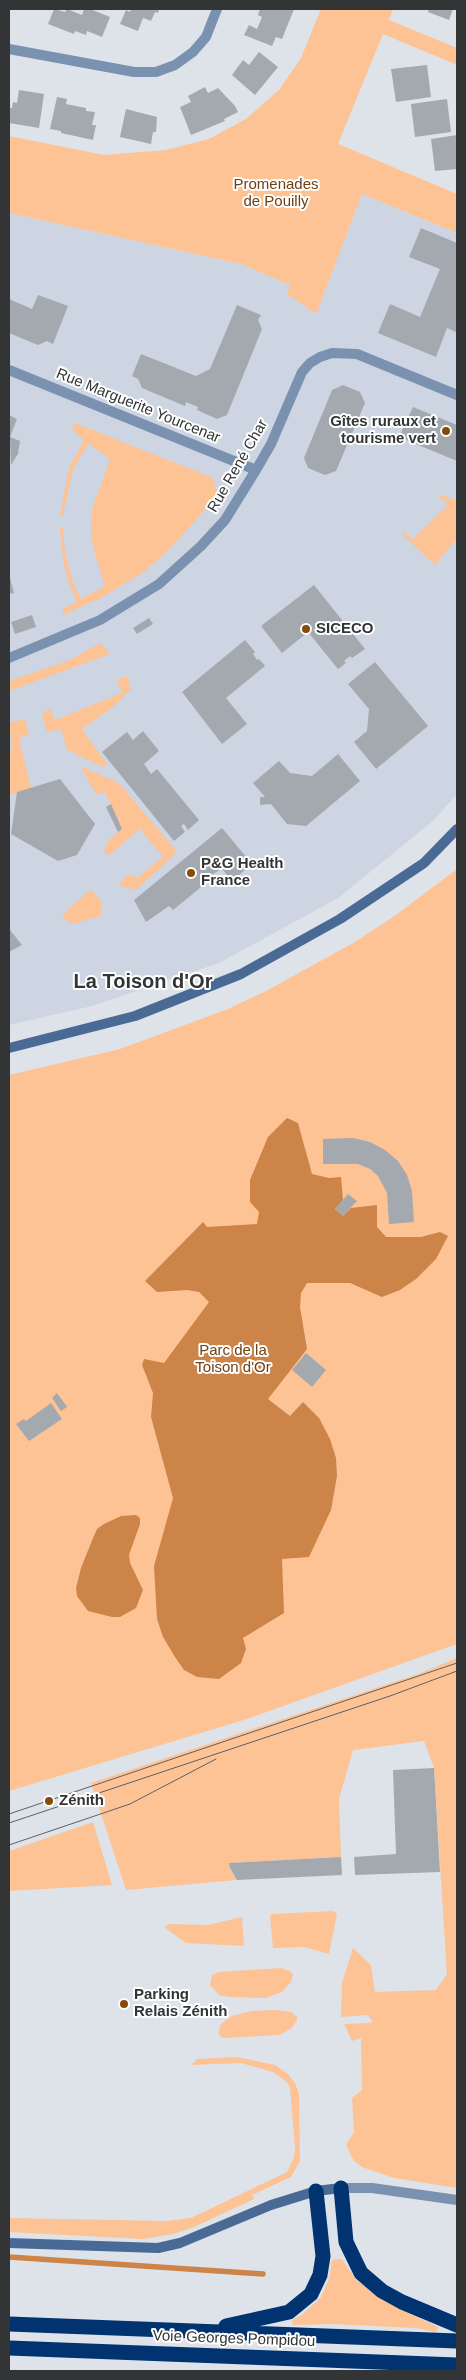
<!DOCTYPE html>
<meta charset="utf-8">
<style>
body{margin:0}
#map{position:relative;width:466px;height:2380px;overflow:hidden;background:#dee2e9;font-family:Arial,sans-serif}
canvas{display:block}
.frame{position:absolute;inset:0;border:10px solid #323436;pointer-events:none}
</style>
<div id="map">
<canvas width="466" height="2380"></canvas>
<div class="frame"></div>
</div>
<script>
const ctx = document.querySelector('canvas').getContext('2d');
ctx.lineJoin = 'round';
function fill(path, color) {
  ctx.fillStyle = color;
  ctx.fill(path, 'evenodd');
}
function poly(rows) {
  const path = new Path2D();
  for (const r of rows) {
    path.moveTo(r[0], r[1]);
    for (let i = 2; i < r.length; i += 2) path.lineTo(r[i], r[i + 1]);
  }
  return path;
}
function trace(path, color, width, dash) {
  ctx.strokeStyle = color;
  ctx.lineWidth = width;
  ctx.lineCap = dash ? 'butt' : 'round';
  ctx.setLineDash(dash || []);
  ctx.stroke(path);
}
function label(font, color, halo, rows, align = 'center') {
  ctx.font = font + ' Arial,sans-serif';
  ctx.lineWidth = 4;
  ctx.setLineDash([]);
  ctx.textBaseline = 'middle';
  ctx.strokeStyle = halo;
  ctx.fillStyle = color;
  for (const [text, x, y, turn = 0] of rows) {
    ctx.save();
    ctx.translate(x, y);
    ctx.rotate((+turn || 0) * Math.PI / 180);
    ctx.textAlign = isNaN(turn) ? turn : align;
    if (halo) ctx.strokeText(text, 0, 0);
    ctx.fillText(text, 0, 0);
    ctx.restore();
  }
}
fill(poly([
 [362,194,457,233,457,794,433,821,338,898,219,963,92,1006,9,1025,9,213,241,264,290,285,316,313]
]), '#ccd5e1');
fill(poly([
 [321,9,393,9,389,20,457,48,457,65,383,34,338,144,457,194,457,233,362,194,316,314,287,294,290,285,241,264,9,213,9,136,104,155,166,150,209,139,246,119,279,90,301,58],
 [75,423,213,478,218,495,168,551,142,573,101,598,63,615,63,609,77,602,68,581,63,560,60,528,63,528,65,552,72,580,81,599,105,586,94,550,91,533,92,510,110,459,88,443,73,470,63,515,60,515,69,468,84,440,72,430],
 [439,494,457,501,457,538,435,565,402,534,404,532,413,539,448,505,438,496],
 [100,643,110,654,9,691,9,681,70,660],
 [127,676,131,689,113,707,82,729,105,761,106,766,103,767,67,750,61,729,47,732,42,713,50,709,55,720,122,693,117,680],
 [25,719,29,734,19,739,31,788,9,795,9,755,12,750,9,723],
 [80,766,119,783,177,852,136,890,118,885,128,875,134,875,137,878,163,857,140,829,108,856,104,851,109,840,122,829,105,792,96,794],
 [457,869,457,1644,247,1719,9,1791,9,1075,120,1049,228,1009,268,990,355,942,396,915],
 [91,890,101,901,101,916,72,924,62,917,69,908],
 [457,1658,457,2188,394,2178,362,2167,354,2161,346,2145,354,2132,352,2098,362,2090,361,2038,352,2041,344,2024,371,2023,372,2021,368,2015,341,2017,342,1983,353,1948,371,1965,375,1992,436,1990,447,1974,434,1768,424,1741,353,1750,339,1799,341,1857,230,1863,230,1868,237,1880,126,1890,91,1783,418,1674],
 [93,1822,112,1885,9,1891,9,1851],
 [333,1911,337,1914,329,1954,304,1947,273,1948,270,1916,273,1914],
 [242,1917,244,1946,186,1943,164,1927,170,1924,208,1925],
 [281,1968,290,1971,293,1974,291,1982,282,1992,265,1998,229,1997,219,1995,210,1985,212,1975,219,1972],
 [274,2010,292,2012,297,2017,297,2020,292,2028,280,2035,227,2038,222,2038,218,2033,221,2024,232,2016,251,2011],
 [237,2057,275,2065,288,2074,295,2083,299,2094,300,2161,291,2177,252,2195,254,2199,194,2227,173,2234,143,2239,9,2232,9,2218,167,2221,191,2218,287,2172,294,2158,295,2147,290,2088,287,2082,273,2072,241,2063,191,2065,197,2059],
 [342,2259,357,2281,396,2307,438,2327,436,2332,416,2328,332,2324,293,2325,292,2320,302,2315,321,2297,329,2279,332,2260]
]), '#fec395');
fill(poly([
 [287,1118,298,1123,312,1174,329,1178,341,1177,343,1200,335,1209,343,1216,351,1208,377,1205,377,1227,386,1237,421,1237,440,1232,448,1236,436,1259,416,1279,400,1290,382,1297,350,1283,307,1283,301,1293,300,1307,307,1349,268,1399,290,1416,303,1402,319,1418,330,1439,336,1458,337,1476,331,1510,309,1557,282,1559,284,1613,243,1638,246,1649,241,1663,219,1679,197,1677,184,1670,175,1657,163,1637,157,1619,154,1566,173,1498,151,1417,153,1393,142,1365,144,1359,164,1363,209,1302,199,1292,187,1290,157,1292,145,1281,203,1222,207,1227,257,1224,259,1212,250,1202,250,1180,268,1137],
 [136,1515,140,1518,140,1524,129,1555,130,1563,143,1590,136,1608,120,1617,112,1617,88,1611,77,1596,76,1588,81,1568,93,1538,97,1529,104,1524,121,1516]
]), '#cc8448');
trace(poly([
 [9,2257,263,2274]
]), '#cc8448', 5.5);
fill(poly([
 [54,9,65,12,67,9,82,15,84,9,90,9,110,17,102,37,87,31,86,35,75,31,74,34,48,24],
 [131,9,159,9,158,13,155,12,151,21,143,18,138,31,120,24,126,10,130,12],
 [260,9,294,9,282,39,276,37,272,46,244,35,249,25,257,29,262,17,258,15],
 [429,9,453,9,449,20,428,12],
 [259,52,278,67,255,95,232,75,243,60,249,65],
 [427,65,431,97,396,102,391,69],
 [205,87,208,93,218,88,235,106,238,112,224,119,225,121,191,135,180,107,191,102,188,96],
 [19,90,44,94,39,128,9,123,9,108,12,108,13,102,17,103],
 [57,97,67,99,66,104,86,108,86,111,95,112,92,125,96,125,93,140,61,133,61,131,50,129],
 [447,99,451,132,415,137,411,104],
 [126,109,157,117,156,132,153,132,151,144,120,137],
 [457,135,457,169,435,171,431,139],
 [421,228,457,243,457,328,456,332,447,328,436,357,378,333,390,304,420,317,440,269,409,257],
 [38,295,68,306,53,344,47,341,38,345,9,333,9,299,32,309],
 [237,305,261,315,258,320,262,329,227,415,217,419,197,410,198,407,186,402,185,406,142,388,138,379,132,376,141,354,196,376,210,369],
 [343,385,360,392,365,403,336,471,325,475,308,468,304,458,332,390],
 [413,407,457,425,457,461,399,437],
 [9,415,17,419,10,437,20,441,18,454,11,465],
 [9,574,14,593,9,594],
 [314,585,365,649,352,658,350,656,344,661,346,663,338,669,308,632,282,653,261,626],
 [32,615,36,627,15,634,11,622],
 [149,618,153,624,137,634,133,628],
 [245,640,255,652,253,654,257,660,259,659,265,666,226,698,247,724,222,744,182,692],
 [375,662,428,726,376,769,354,742,367,731,369,709,348,684],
 [143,731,159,751,144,764,151,774,157,769,199,820,188,830,184,824,181,826,185,832,174,841,102,752,127,732,133,740],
 [338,754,360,781,306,826,287,824,271,804,260,805,260,797,265,797,253,783,279,761,290,773,312,776],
 [60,779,95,824,77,855,58,861,11,834,17,792],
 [111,804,122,829,118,832,106,807],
 [222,828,252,864,232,881,222,869,209,876,211,879,173,910,169,906,146,922,134,900],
 [10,930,22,945,9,952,9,931],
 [353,1138,370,1142,385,1150,398,1161,407,1175,412,1191,414,1222,389,1224,387,1193,378,1176,370,1169,358,1164,323,1164,323,1139],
 [348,1194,357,1201,343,1216,335,1209],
 [306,1353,326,1370,312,1387,292,1370],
 [57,1393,67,1407,61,1411,52,1398],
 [51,1403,62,1419,29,1441,16,1424,24,1419,26,1421],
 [434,1768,440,1872,355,1875,354,1857,396,1854,393,1770],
 [341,1857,342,1875,237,1880,230,1868,229,1863]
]), '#a4a9af');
trace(poly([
 [9,49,134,72,156,72,175,65,193,52,206,37,217,9],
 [9,370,256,470],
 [9,658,100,620,159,584,201,546,225,520,256,470,271,444,302,372,310,363,320,357,332,353,357,354,457,395],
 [341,2188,372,2188,457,2200]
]), '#7b91b0', 10);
trace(poly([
 [9,1048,135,1016,241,974,340,919,424,863,457,829],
 [9,2243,158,2248,180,2243,271,2205,316,2191,341,2188]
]), '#496a95', 10);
trace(poly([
 [341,2188,346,2242,361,2273,382,2291,402,2302,457,2325],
 [9,2324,457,2341],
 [226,2326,289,2312,311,2294,320,2275,323,2256,316,2191],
 [9,2348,457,2365]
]), '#003370', 15);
trace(poly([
 [9,1814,457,1663],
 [9,1823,390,1696,457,1671],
 [9,1845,130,1804,216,1759]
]), '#5e6063', 1);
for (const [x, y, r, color] of [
 [446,431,5,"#884a0a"],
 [306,629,5,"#884a0a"],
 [191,873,5,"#884a0a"],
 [49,1801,5,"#884a0a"],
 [124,2004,5,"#884a0a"]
]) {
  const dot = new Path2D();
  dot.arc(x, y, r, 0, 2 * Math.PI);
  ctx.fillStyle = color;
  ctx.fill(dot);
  trace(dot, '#fff', 2);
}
label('15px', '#704013', '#fff', [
 ["Promenades",276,185],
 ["de Pouilly",276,202],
 ["Parc de la",233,1351],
 ["Toison d'Or",233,1368]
]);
label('15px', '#323436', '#fff', [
 ["Rue Marguerite Yourcenar",138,406,22],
 ["Rue René Char",238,466,-60],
 ["Voie Georges Pompidou",234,2339,2]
]);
label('bold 15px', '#323436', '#fff', [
 ["Gîtes ruraux et",436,422,"right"],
 ["tourisme vert",436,439,"right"],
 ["SICECO",316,629],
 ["P&G Health",201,864],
 ["France",201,881],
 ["Zénith",59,1801],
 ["Parking",134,1995],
 ["Relais Zénith",134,2012]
], 'left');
label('bold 20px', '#323436', '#fff', [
 ["La Toison d'Or",143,982]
]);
</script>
